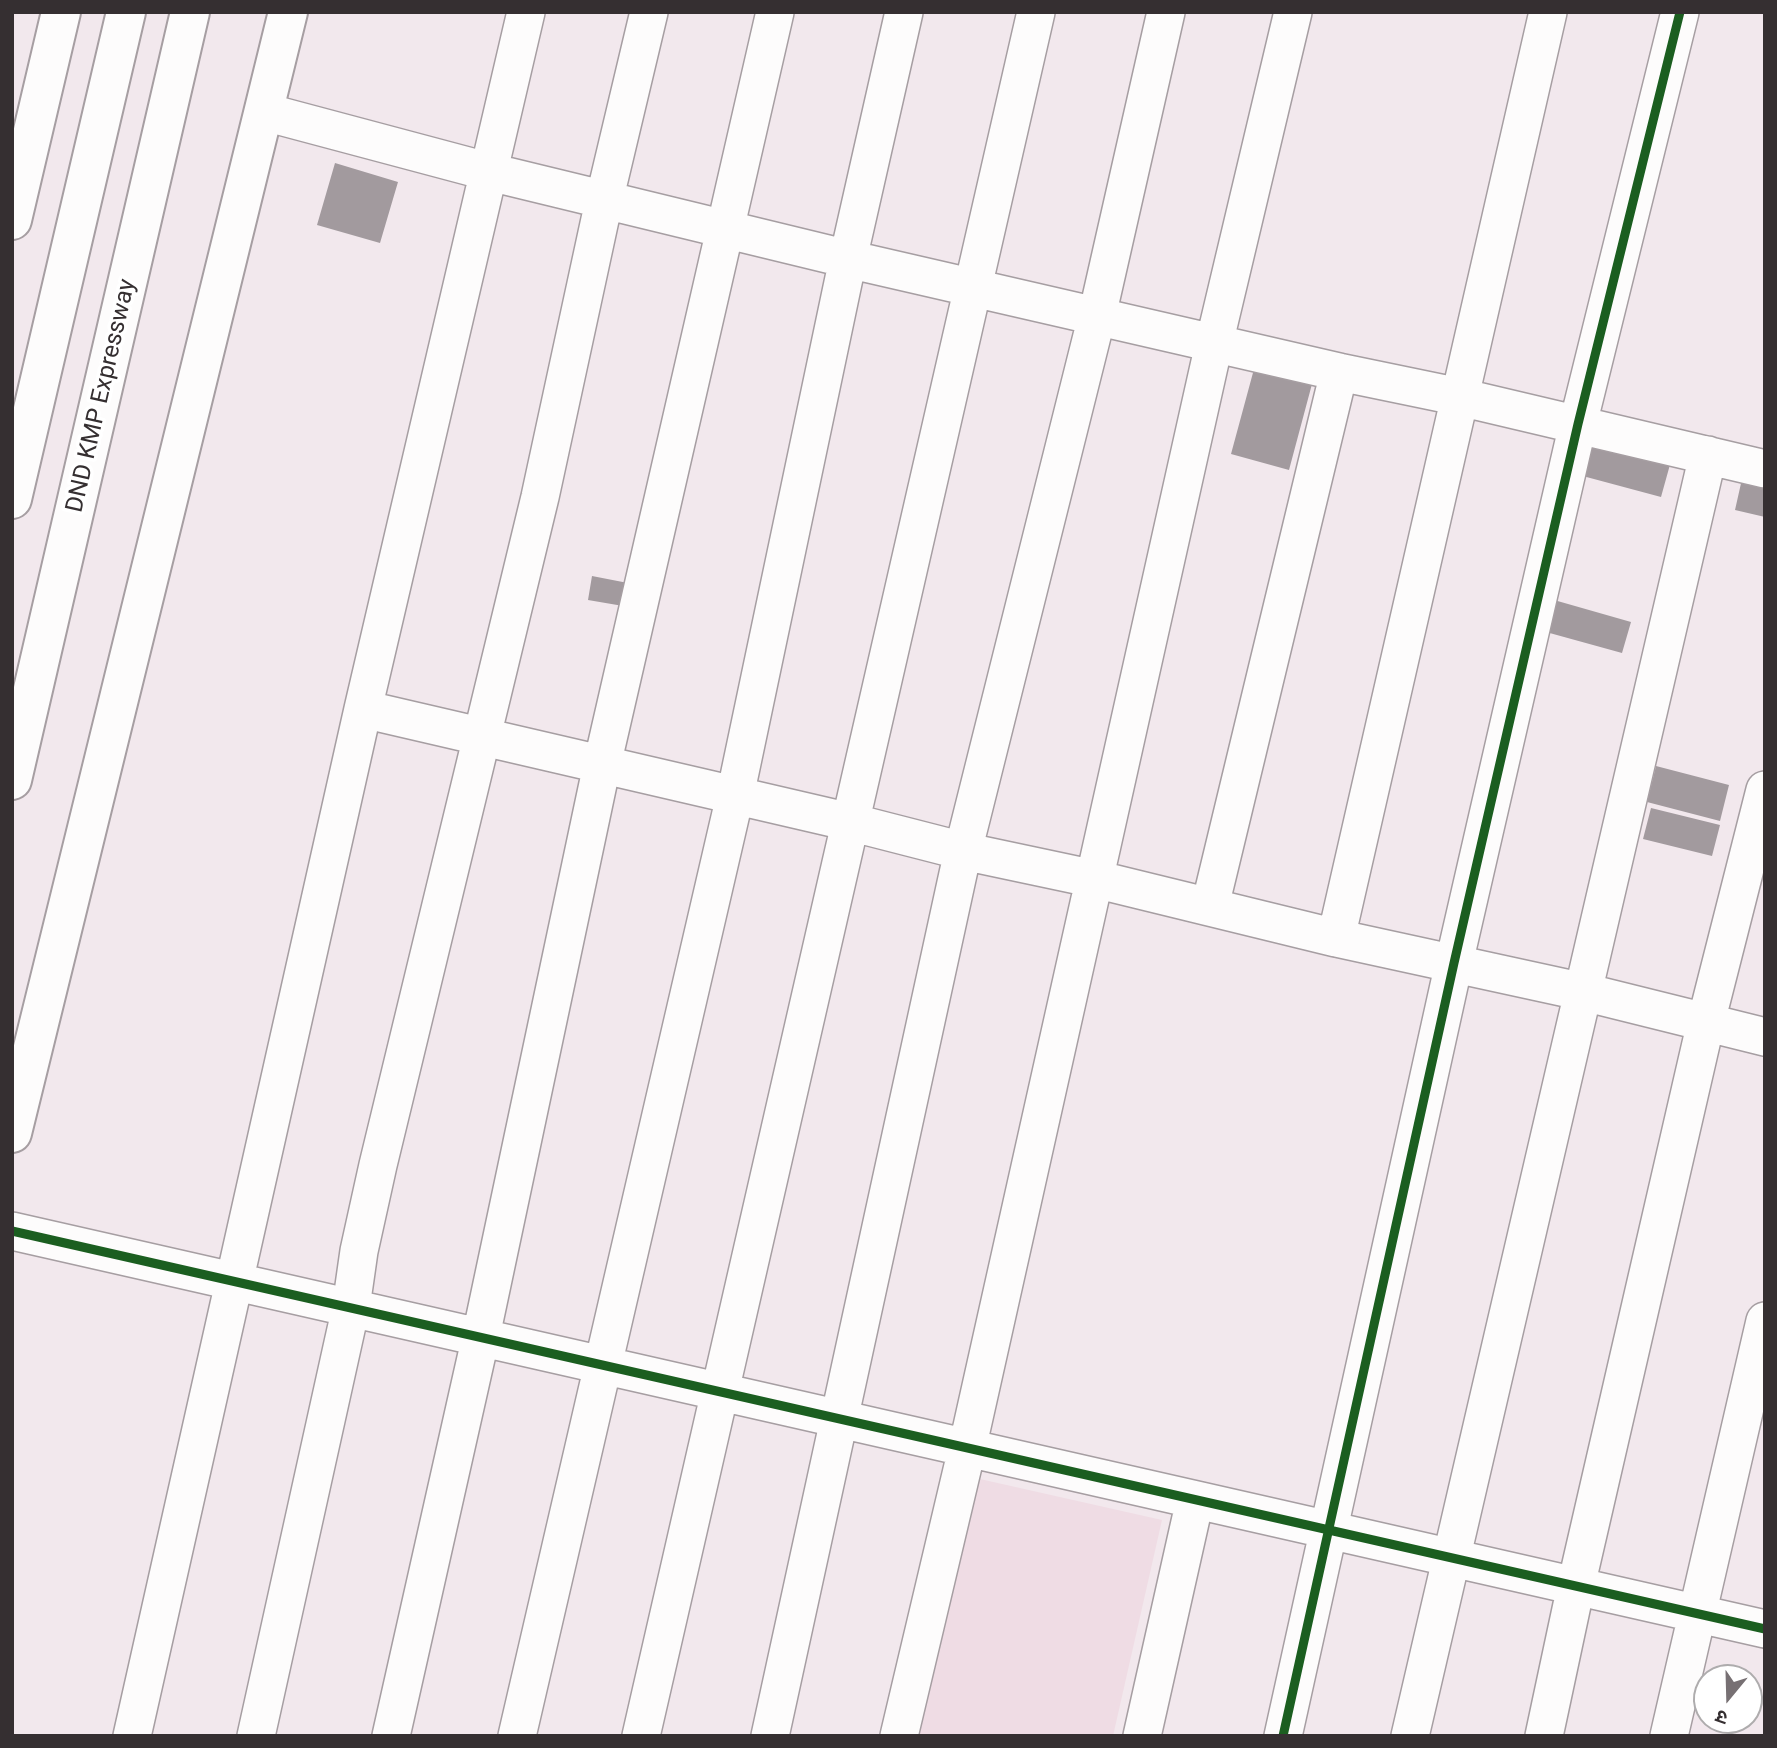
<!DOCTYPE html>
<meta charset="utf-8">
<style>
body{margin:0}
#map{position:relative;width:1777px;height:1748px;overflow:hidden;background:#f2e8ed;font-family:Roboto,"Noto Sans Devanagari",sans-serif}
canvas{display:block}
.frame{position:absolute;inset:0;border:14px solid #352f31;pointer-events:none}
.north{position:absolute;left:1693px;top:1664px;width:70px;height:70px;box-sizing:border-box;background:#fff;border:2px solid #aeacad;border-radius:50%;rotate:199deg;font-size:19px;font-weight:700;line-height:28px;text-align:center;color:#352f31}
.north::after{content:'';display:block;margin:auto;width:24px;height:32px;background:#777073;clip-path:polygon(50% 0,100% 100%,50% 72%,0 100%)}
</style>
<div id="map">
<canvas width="1777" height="1748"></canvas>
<div class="frame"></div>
<div class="north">उ</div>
</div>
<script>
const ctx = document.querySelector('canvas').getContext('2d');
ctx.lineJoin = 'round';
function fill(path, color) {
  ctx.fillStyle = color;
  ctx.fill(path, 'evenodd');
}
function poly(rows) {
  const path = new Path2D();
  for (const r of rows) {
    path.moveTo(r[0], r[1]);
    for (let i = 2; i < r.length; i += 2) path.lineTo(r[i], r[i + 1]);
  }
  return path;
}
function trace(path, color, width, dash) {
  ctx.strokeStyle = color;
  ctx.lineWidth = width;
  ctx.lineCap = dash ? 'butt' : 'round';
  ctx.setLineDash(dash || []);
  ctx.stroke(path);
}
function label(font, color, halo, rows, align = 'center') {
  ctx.font = font + ' Roboto,sans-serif';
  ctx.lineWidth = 7;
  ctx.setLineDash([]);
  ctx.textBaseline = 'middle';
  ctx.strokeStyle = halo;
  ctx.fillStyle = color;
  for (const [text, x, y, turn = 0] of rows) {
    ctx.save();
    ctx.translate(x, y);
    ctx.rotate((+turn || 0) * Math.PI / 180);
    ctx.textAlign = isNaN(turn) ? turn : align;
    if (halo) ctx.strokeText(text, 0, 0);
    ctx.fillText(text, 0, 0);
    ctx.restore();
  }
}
fill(poly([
 [971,1477,1162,1520,1113,1736,913,1736]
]), '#efdce4');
fill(poly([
 [335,163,398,182,380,243,317,225],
 [1254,369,1312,384,1289,470,1231,454],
 [1589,438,1671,461,1661,497,1579,475],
 [1744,470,1765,475,1765,517,1735,510],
 [592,576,633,584,629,607,588,600],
 [1554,600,1631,622,1622,653,1546,632],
 [1656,766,1729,785,1720,821,1647,802],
 [1651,808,1720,825,1712,856,1643,839]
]), '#a29a9e');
const street = poly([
 [265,112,490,172,848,259,1339,372,1460,397,1765,469],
 [363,709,850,822,963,851,1095,879,1336,938,1584,992,1765,1037],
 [1210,906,1339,372],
 [1336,938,1548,12],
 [12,1231,1765,1629],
 [132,1736,363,709,526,12],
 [256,1736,351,1307,359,1251,378,1165,540,497,604,201,649,12],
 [391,1736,481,1336,602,765,775,12],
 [517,1736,735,796,848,259,904,12],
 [641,1736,1036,12],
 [770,1736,963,851,1097,316,1166,12],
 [899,1736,967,1449,1214,344,1293,12],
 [1142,1736,1195,1500],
 [1283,1736,1454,963,1578,424,1680,12],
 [1410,1736,1708,455],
 [1544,1736,1576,1586,1706,1022,1765,790],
 [1669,1736,1765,1321]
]);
const secondary = poly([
 [12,220,61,12],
 [12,1133,288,12]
]);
const highway = poly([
 [12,499,126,12],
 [12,780,190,12]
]);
trace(street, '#a69ea2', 40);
trace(secondary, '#a69ea2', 42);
trace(highway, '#a69ea2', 42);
trace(street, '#fdfcfc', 37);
trace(secondary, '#fdfcfc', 38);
trace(highway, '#fdfcfc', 38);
trace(poly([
 [12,1231,1765,1629],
 [1283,1736,1454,963,1578,424,1680,12]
]), '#1b5e20', 9);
label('24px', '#352f31', '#fff', [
 ["DND KMP Expressway",102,396,-77]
]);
</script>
